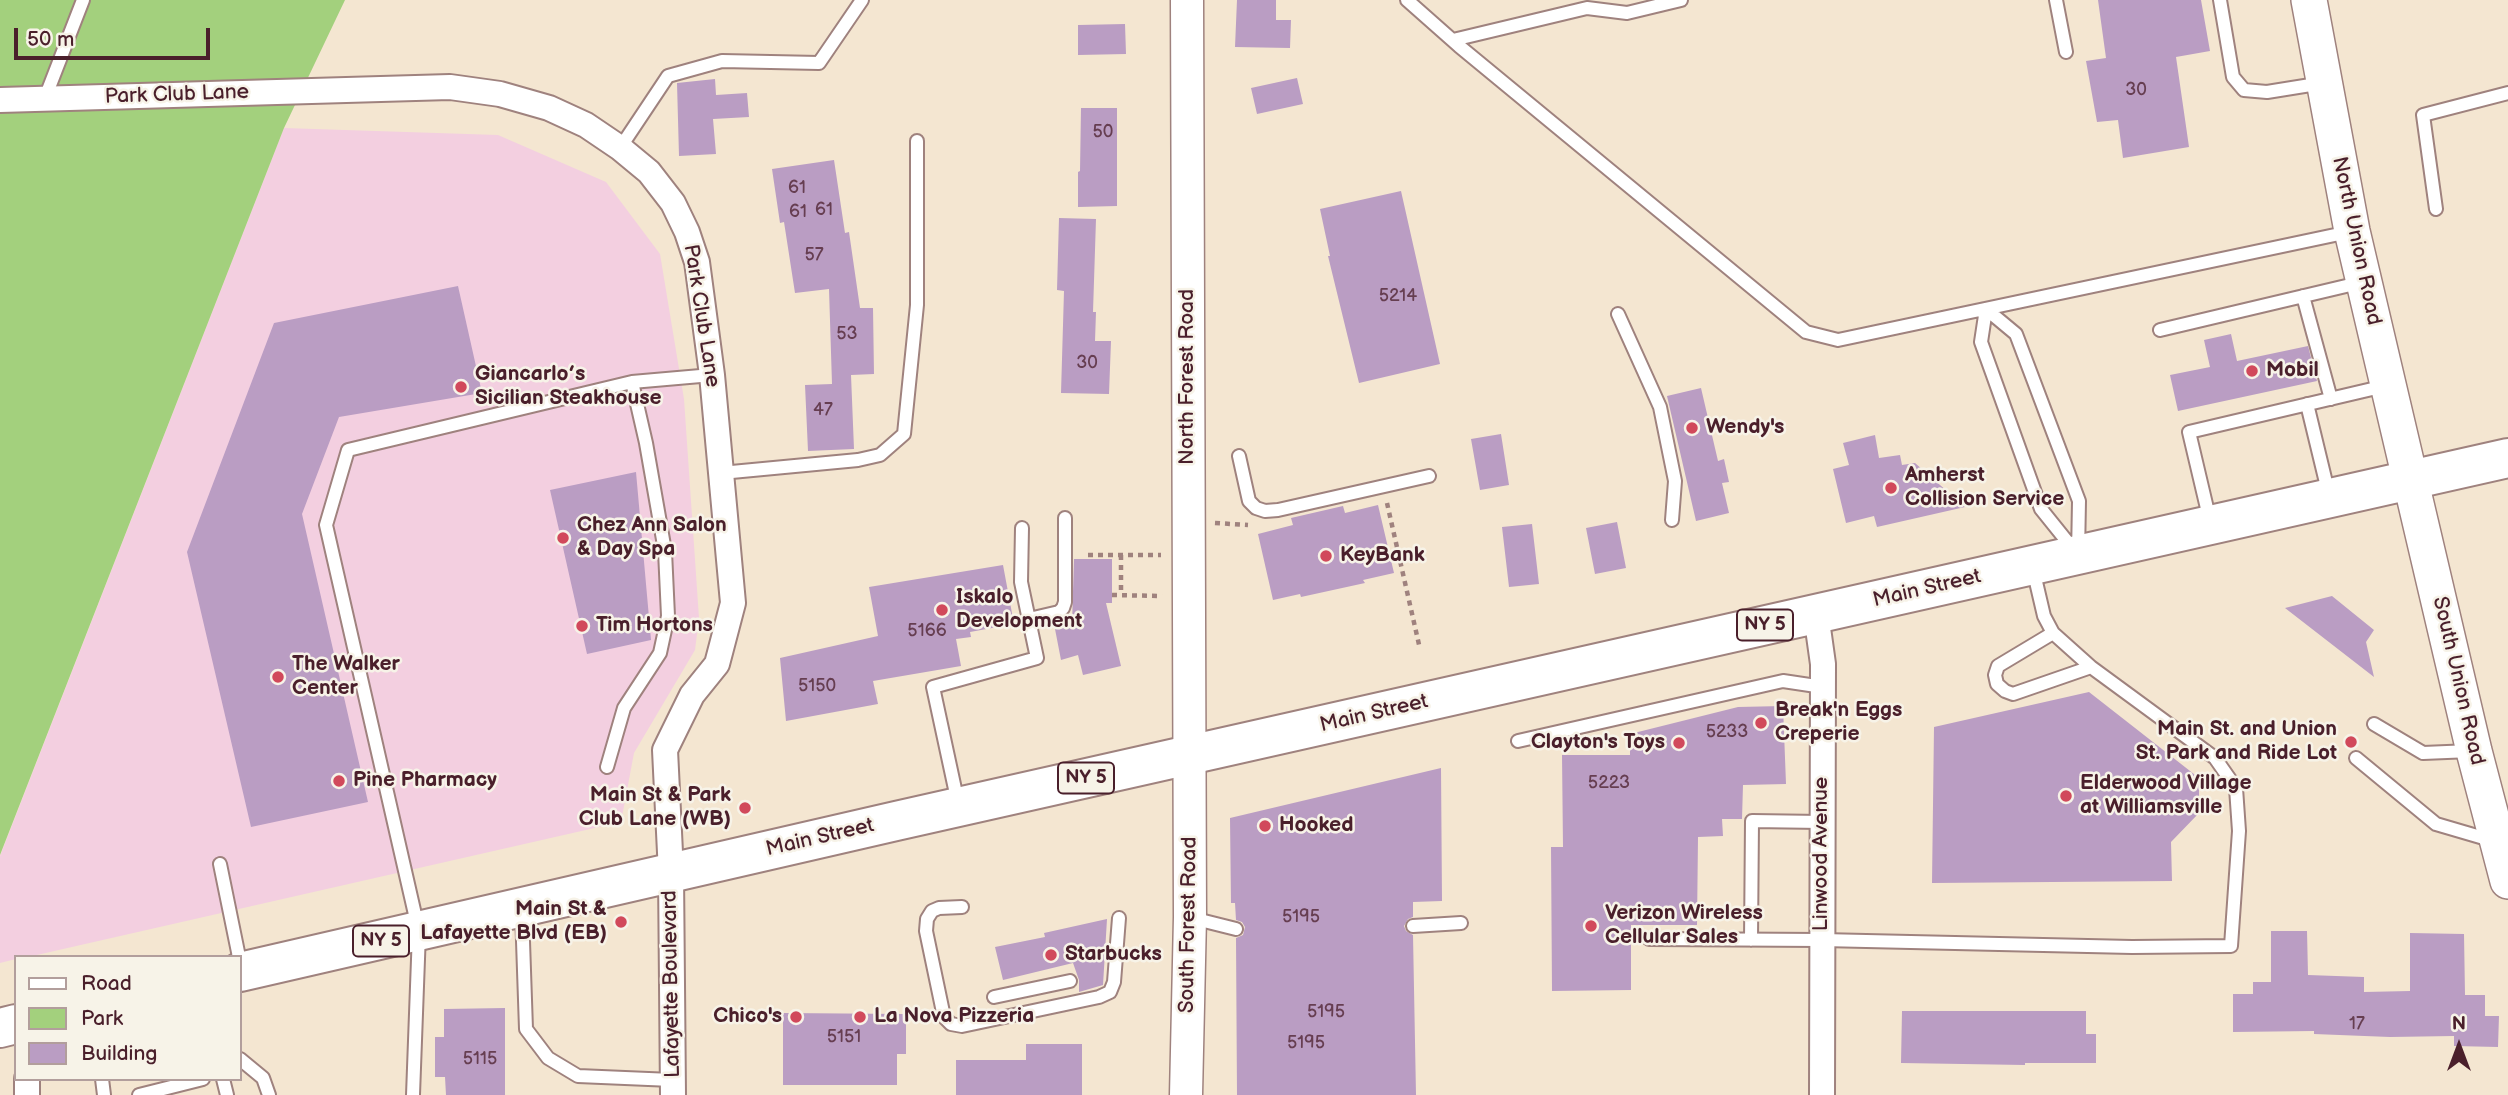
<!DOCTYPE html>
<meta charset="utf-8">
<style>
body{margin:0}
#map{position:relative;width:2508px;height:1095px;overflow:hidden;background:#f4e6d1;font-family:"Balsamiq Sans",sans-serif}
canvas{display:block}
.legend{position:absolute;left:14px;top:955px;width:228px;height:126px;box-sizing:border-box;background:#f7f3e8;border:2px solid #b29e9c;margin:0;padding:9px 12px;list-style:none;font-size:21px;color:#4a1f2b}
.legend li{display:flex;align-items:center;gap:14px;height:35px}
.legend b{width:35px;border:2px solid #b29e9c}
.north{position:absolute;left:2424px;top:1011px;width:70px;height:70px;-webkit-text-stroke:5px #f7f3e8;paint-order:stroke;rotate:0deg;font-size:19px;font-weight:700;line-height:28px;text-align:center;color:#4a1f2b}
.north::after{content:'';display:block;margin:auto;width:24px;height:32px;background:#4a1f2b;clip-path:polygon(50% 0,100% 100%,50% 72%,0 100%)}
.scale{position:absolute;left:14px;top:28px;width:196px;height:32px;box-sizing:border-box;border:4px solid #4a1f2b;border-top:0;padding-left:9px;font-size:21px;line-height:24px;white-space:nowrap;color:#4a1f2b;-webkit-text-stroke:5px #f7f3e8;paint-order:stroke}
</style>
<div id="map">
<canvas width="2508" height="1095"></canvas>
<ul class="legend">
<li><b style="height:9px;background:#fff"></b>Road</li>
<li><b style="height:19px;background:#a3d07d"></b>Park</li>
<li><b style="height:19px;background:#ba9dc3"></b>Building</li>
</ul>
<div class="north">N</div>
<div class="scale">50 m</div>
</div>
<script>
const ctx = document.querySelector('canvas').getContext('2d');
ctx.lineJoin = 'round';
function fill(path, color) {
  ctx.fillStyle = color;
  ctx.fill(path, 'evenodd');
}
function poly(rows) {
  const path = new Path2D();
  for (const r of rows) {
    path.moveTo(r[0], r[1]);
    for (let i = 2; i < r.length; i += 2) path.lineTo(r[i], r[i + 1]);
  }
  return path;
}
function trace(path, color, width, dash) {
  ctx.strokeStyle = color;
  ctx.lineWidth = width;
  ctx.lineCap = dash ? 'butt' : 'round';
  ctx.setLineDash(dash || []);
  ctx.stroke(path);
}
function label(font, color, halo, rows, align = 'center') {
  ctx.font = font + ' "Balsamiq Sans",sans-serif';
  ctx.lineWidth = 5;
  ctx.setLineDash([]);
  ctx.textBaseline = 'middle';
  ctx.strokeStyle = halo;
  ctx.fillStyle = color;
  for (const [text, x, y, turn = 0] of rows) {
    ctx.save();
    ctx.translate(x, y);
    ctx.rotate((+turn || 0) * Math.PI / 180);
    ctx.textAlign = isNaN(turn) ? turn : align;
    if (halo) ctx.strokeText(text, 0, 0);
    ctx.fillText(text, 0, 0);
    ctx.restore();
  }
}
fill(poly([
 [284,128,498,135,606,182,660,254,684,399,699,618,695,650,634,753,621,822,28,957,16,957,16,959,0,963,0,856]
]), '#f3cfe0');
fill(poly([
 [0,0,345,0,284,128,0,855]
]), '#a3d07d');
fill(poly([
 [1237,0,1276,0,1276,20,1291,20,1290,48,1235,47],
 [2098,0,2201,0,2210,51,2176,57,2189,147,2123,158,2118,120,2097,122,2086,61,2106,58],
 [1125,24,1126,54,1078,55,1078,25],
 [1297,78,1303,104,1257,114,1251,88],
 [715,79,716,95,747,93,749,117,713,119,716,154,679,156,677,83],
 [1081,108,1117,108,1117,206,1078,207,1078,172,1080,171],
 [834,160,845,233,849,232,860,308,873,308,874,374,851,375,854,449,808,451,805,385,832,384,829,289,795,293,784,222,780,223,772,169],
 [1401,191,1440,364,1359,383,1328,256,1330,256,1320,209],
 [1059,218,1096,219,1093,312,1096,312,1095,341,1111,341,1109,394,1061,393,1064,291,1057,290],
 [458,286,482,393,339,417,302,514,368,802,251,827,187,552,274,323],
 [2231,334,2237,361,2308,346,2317,381,2178,411,2170,375,2210,367,2204,340],
 [1701,388,1718,461,1724,459,1729,482,1722,483,1729,513,1696,521,1667,396],
 [1501,434,1509,485,1480,490,1471,439],
 [1875,435,1879,458,1900,455,1902,465,1915,463,1965,507,1877,527,1874,516,1846,523,1833,469,1849,465,1843,443],
 [636,472,651,640,587,654,550,490],
 [1378,505,1394,573,1363,580,1365,583,1301,597,1300,594,1273,600,1258,534,1293,525,1291,518,1343,506,1345,513],
 [1617,522,1626,568,1595,574,1586,528],
 [1532,524,1539,584,1509,587,1502,527],
 [1074,559,1112,559,1112,603,1106,603,1121,666,1083,675,1078,655,1061,660,1055,629,1072,624],
 [1003,565,1014,624,970,632,971,637,956,639,961,666,873,681,878,704,786,721,780,658,878,636,869,587],
 [2332,596,2374,630,2366,642,2374,677,2285,608],
 [2089,692,2199,778,2199,813,2171,842,2172,881,1932,883,1934,727],
 [1783,706,1786,784,1743,785,1742,819,1722,819,1723,836,1698,837,1697,925,1631,925,1631,990,1552,991,1551,847,1563,847,1562,755,1630,755,1630,734,1738,707],
 [1441,768,1442,901,1413,902,1413,917,1408,919,1404,926,1406,931,1413,935,1416,1095,1237,1095,1236,938,1243,935,1245,927,1242,922,1236,920,1235,903,1231,903,1230,818],
 [1107,919,1103,985,1079,992,1079,980,1073,963,1003,980,995,947,1045,937,1044,933],
 [2271,931,2307,931,2308,975,2364,977,2364,992,2410,991,2410,933,2464,934,2465,995,2485,995,2485,1016,2499,1016,2498,1047,2454,1046,2454,1036,2390,1037,2314,1034,2314,1031,2233,1032,2233,994,2253,994,2253,982,2271,982],
 [505,1008,505,1095,446,1095,445,1077,435,1077,435,1037,444,1037,444,1009],
 [1902,1011,2086,1011,2086,1034,2096,1034,2096,1063,2025,1063,2025,1065,1901,1063],
 [783,1013,906,1014,906,1054,897,1054,897,1085,783,1085],
 [1026,1044,1082,1044,1082,1095,956,1095,956,1060,1026,1060]
]), '#ba9dc3');
const service = poly([
 [1407,0,1459,46,1806,332,1838,340,2349,232],
 [2056,0,2066,52],
 [2220,0,2233,77,2244,90,2267,92,2323,83],
 [1453,40,1587,8,1627,13,1681,0],
 [45,98,83,0],
 [620,148,668,76,722,61,819,63,862,0],
 [2436,209,2423,115,2508,93],
 [2303,296,2331,399],
 [1986,309,2016,334,2079,501,2078,555,2041,509,1981,342,1986,309],
 [1618,314,1660,407,1675,481,1672,520],
 [2160,330,2363,282],
 [2307,404,2329,495],
 [1239,456,1249,501,1256,508,1265,511,1278,510,1429,476],
 [721,473,858,460,880,455,904,434,917,305,917,141],
 [2210,521,2189,432,2385,386],
 [1029,619,1059,612,1063,608,1065,602,1065,518],
 [2053,633,1998,666,1995,675,1997,684,2005,691,2013,694,2091,667],
 [2374,724,2423,753,2471,751],
 [1518,741,1783,681,1823,687],
 [2356,758,2436,824,2494,841],
 [607,767,624,708,660,653,668,616,665,551,646,443,632,382],
 [958,803,933,687,1037,658,1021,582,1022,528],
 [220,864,239,957],
 [962,907,939,908,932,911,927,919,926,931,944,1017,951,1024,962,1026,1099,997,1110,992,1114,982,1119,918],
 [522,912,526,1029,548,1058,578,1076,672,1080],
 [1192,918,1236,929],
 [1413,926,1461,923],
 [1649,939,1822,940,2132,947,2231,946,2239,831,2236,788,2215,758,2091,667,2053,633,2044,616,2033,569],
 [1751,940,1752,821,1822,822],
 [994,997,1070,981],
 [240,1059,263,1078,269,1095],
 [102,1079,104,1095],
 [223,1079,227,1095],
 [139,1095,203,1079],
 [413,1095,419,932,326,525,348,450,632,382,712,375]
]);
const minor = poly([
 [0,100,450,87,500,94,549,108,586,125,620,148,649,172,673,203,687,232,697,262,712,375,733,603,717,664,692,695,665,750,671,873,673,1095],
 [1816,614,1823,664,1822,1095],
 [27,1079,27,1095]
]);
const tertiary = poly([
 [1186,1095,1190,917,1187,0]
]);
const secondary = poly([
 [2309,0,2352,231,2474,751,2508,881]
]);
const primary = poly([
 [240,972,896,821,2508,458],
 [0,1028,16,1024]
]);
trace(service, '#9f827e', 16);
trace(minor, '#9f827e', 28);
trace(tertiary, '#9f827e', 35);
trace(secondary, '#9f827e', 38);
trace(primary, '#9f827e', 42);
trace(poly([
 [1387,503,1420,649],
 [1215,523,1248,525],
 [1088,555,1161,555],
 [1121,555,1121,595],
 [1112,595,1162,596]
]), '#9f827e', 4.5, [5, 5]);
trace(service, '#fff', 12);
trace(minor, '#fff', 24);
trace(tertiary, '#fff', 32);
trace(secondary, '#fff', 35);
trace(primary, '#fff', 38);
for (const [x, y, r, color] of [
 [2252,371,7,"#d1495b"],
 [461,387,7,"#d1495b"],
 [1692,428,7,"#d1495b"],
 [1891,488,7,"#d1495b"],
 [563,538,7,"#d1495b"],
 [1326,556,7,"#d1495b"],
 [942,610,7,"#d1495b"],
 [582,626,7,"#d1495b"],
 [278,677,7,"#d1495b"],
 [1761,723,7,"#d1495b"],
 [2351,742,7,"#d1495b"],
 [1679,743,7,"#d1495b"],
 [339,781,7,"#d1495b"],
 [2066,796,7,"#d1495b"],
 [745,808,7,"#d1495b"],
 [1265,826,7,"#d1495b"],
 [621,922,7,"#d1495b"],
 [1591,926,7,"#d1495b"],
 [1051,955,7,"#d1495b"],
 [796,1017,7,"#d1495b"],
 [860,1017,7,"#d1495b"]
]) {
  const dot = new Path2D();
  dot.arc(x, y, r, 0, 2 * Math.PI);
  ctx.fillStyle = color;
  ctx.fill(dot);
  trace(dot, '#f7f3e8', 2.5);
}
label('18px', '#663e51', null, [
 ["30",2136,90],
 ["50",1103,132],
 ["61",797,188],
 ["61",824,210],
 ["61",798,212],
 ["57",814,255],
 ["5214",1398,296],
 ["53",847,334],
 ["30",1087,363],
 ["47",823,410],
 ["5166",927,631],
 ["5150",817,686],
 ["5233",1727,732],
 ["5223",1609,783],
 ["5195",1301,917],
 ["5195",1326,1012],
 ["17",2357,1024],
 ["5151",844,1037],
 ["5195",1306,1043],
 ["5115",480,1059]
]);
for (const [x, y, w] of [
 [1765,625,56],
 [1086,778,56],
 [381,941,56]
]) {
  const box = new Path2D();
  box.roundRect(x - w / 2, y - 15.5, w, 31, 5);
  ctx.fillStyle = '#f7f3e8';
  ctx.fill(box);
  trace(box, '#4a1f2b', 2);
}
label('bold 19px', '#4a1f2b', null, [
 ["NY 5",1765,625],
 ["NY 5",1086,778],
 ["NY 5",381,941]
]);
label('21px', '#4a1f2b', '#f7f3e8', [
 ["Park Club Lane",177,95,-2],
 ["North Union Road",2356,241,78],
 ["Park Club Lane",701,316,81],
 ["North Forest Road",1188,377,-90],
 ["Main Street",1927,589,-13],
 ["South Union Road",2458,681,77],
 ["Main Street",1374,714,-13],
 ["Main Street",820,838,-13],
 ["Linwood Avenue",1822,854,-90],
 ["South Forest Road",1189,925,-89],
 ["Lafayette Boulevard",672,984,-91]
]);
label('bold 21px', '#4a1f2b', '#f7f3e8', [
 ["Mobil",2266,371],
 ["Giancarlo’s",475,375],
 ["Sicilian Steakhouse",475,399],
 ["Wendy's",1706,428],
 ["Amherst",1905,476],
 ["Collision Service",1905,500],
 ["Chez Ann Salon",577,526],
 ["& Day Spa",577,550],
 ["KeyBank",1340,556],
 ["Iskalo",956,598],
 ["Development",956,622],
 ["Tim Hortons",596,626],
 ["The Walker",292,665],
 ["Center",292,689],
 ["Break'n Eggs",1775,711],
 ["Creperie",1775,735],
 ["Main St. and Union",2337,730,"right"],
 ["St. Park and Ride Lot",2337,754,"right"],
 ["Clayton's Toys",1665,743,"right"],
 ["Pine Pharmacy",353,781],
 ["Elderwood Village",2080,784],
 ["at Williamsville",2080,808],
 ["Main St & Park",731,796,"right"],
 ["Club Lane (WB)",731,820,"right"],
 ["Hooked",1279,826],
 ["Main St &",607,910,"right"],
 ["Lafayette Blvd (EB)",607,934,"right"],
 ["Verizon Wireless",1605,914],
 ["Cellular Sales",1605,938],
 ["Starbucks",1065,955],
 ["Chico's",782,1017,"right"],
 ["La Nova Pizzeria",874,1017]
], 'left');
</script>
